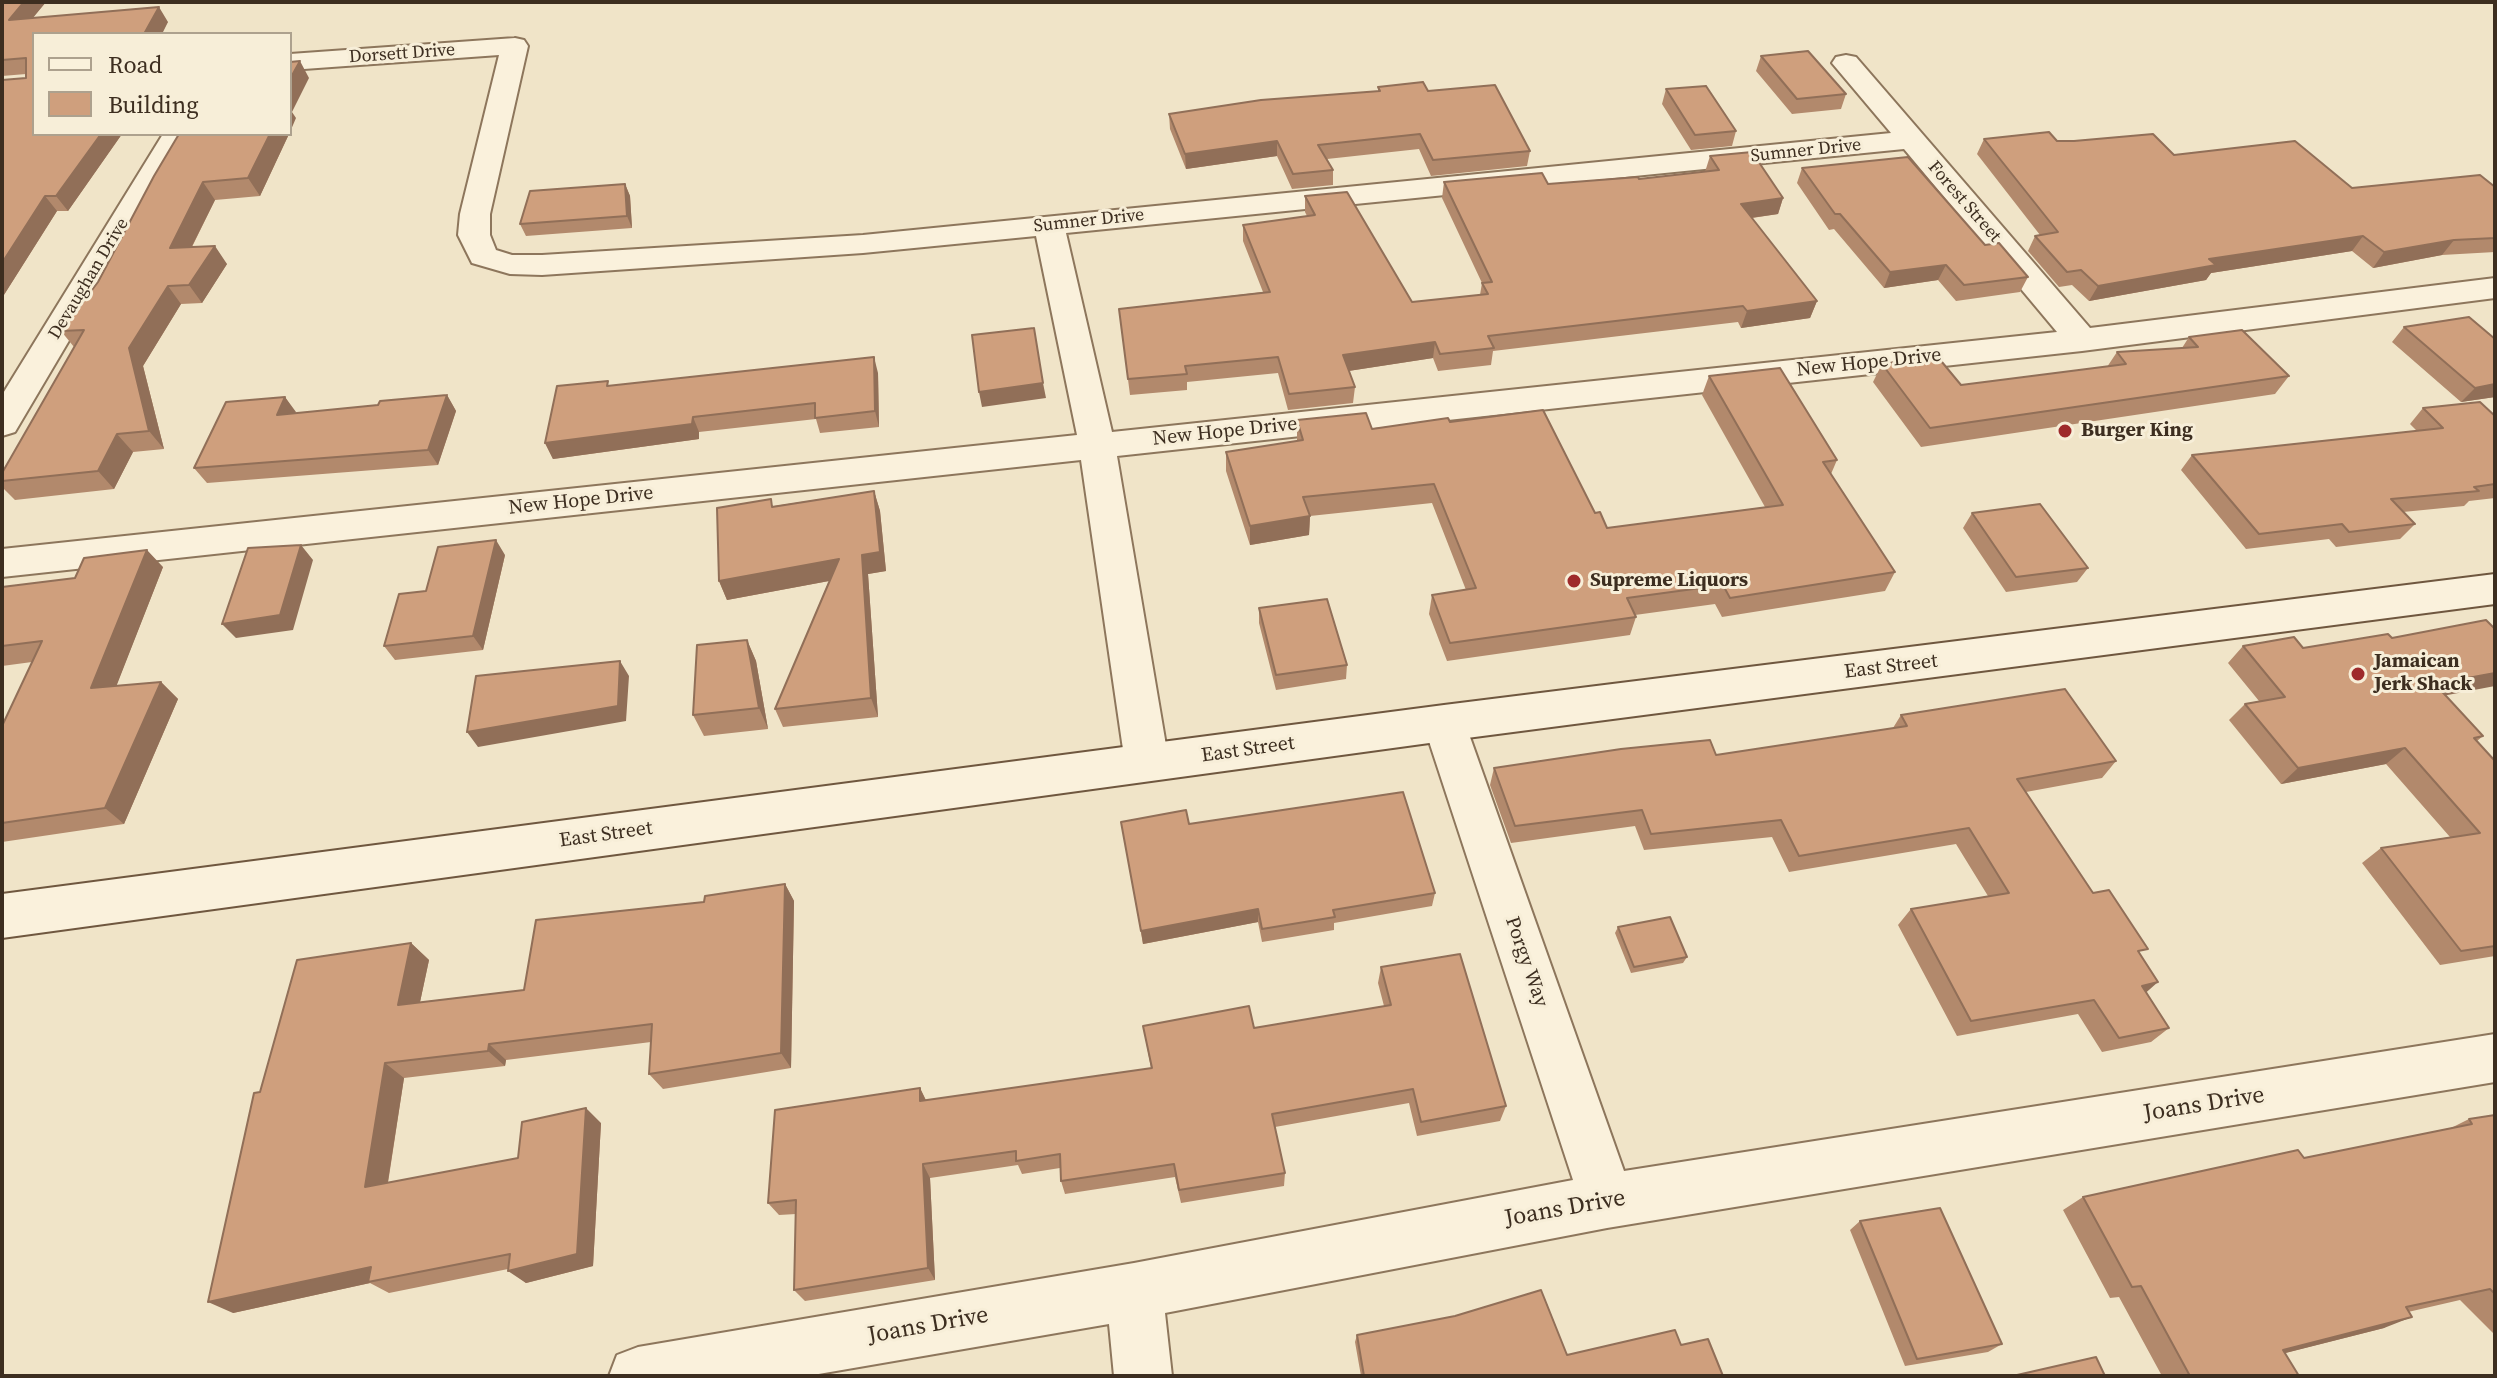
<!DOCTYPE html>
<style>
body{margin:0}
#map{position:relative;width:2497px;height:1378px;overflow:hidden;background:#f0e4c8;font-family:"Source Serif 4",serif}
canvas{display:block}
.frame{position:absolute;inset:0;border:4px solid #3d2e20;pointer-events:none}
.legend{position:absolute;left:32px;top:32px;width:260px;height:104px;box-sizing:border-box;background:#f7eed8;border:2px solid #ada18e;margin:0;padding:10px 14px;list-style:none;font-size:24px;color:#3d2e20}
.legend li{display:flex;align-items:center;gap:16px;height:40px}
.legend b{width:40px;border:2px solid #ada18e}
</style>
<div id="map">
<canvas width="2497" height="1378"></canvas>
<div class="frame"></div>
<ul class="legend">
<li><b style="height:10px;background:#faf1dc"></b>Road</li>
<li><b style="height:22px;background:#cf9f7d"></b>Building</li>
</ul>
</div>
<script>
const ctx = document.querySelector('canvas').getContext('2d');
ctx.lineJoin = 'round';
function poly(rows) {
  const path = new Path2D();
  for (const r of rows) {
    path.moveTo(r[0], r[1]);
    for (let i = 2; i < r.length; i += 2) path.lineTo(r[i], r[i + 1]);
  }
  return path;
}
function trace(path, color, width, dash) {
  ctx.strokeStyle = color;
  ctx.lineWidth = width;
  ctx.lineCap = dash ? 'butt' : 'round';
  ctx.setLineDash(dash || []);
  ctx.stroke(path);
}
function fill(path, color) {
  ctx.fillStyle = color;
  ctx.fill(path, 'evenodd');
}
function label(font, color, halo, rows, align = 'center') {
  ctx.font = font + ' "Source Serif 4",serif';
  ctx.lineWidth = 6;
  ctx.setLineDash([]);
  ctx.textBaseline = 'middle';
  ctx.strokeStyle = halo;
  ctx.fillStyle = color;
  for (const [text, x, y, turn = 0] of rows) {
    ctx.save();
    ctx.translate(x, y);
    ctx.rotate((+turn || 0) * Math.PI / 180);
    ctx.textAlign = isNaN(turn) ? turn : align;
    if (halo) ctx.strokeText(text, 0, 0);
    ctx.fillText(text, 0, 0);
    ctx.restore();
  }
}
const minor = poly([
 [515,38,524,40,528,46,490,214,490,235,496,250,512,255,542,255,863,235,1891,133,1832,63,1836,57,1846,55,1856,57,2090,328,2495,278,2495,298,2082,351,1117,456,1169,763,1162,776,1147,781,1132,776,1125,763,1081,460,2,577,2,549,1077,435,1036,236,863,253,542,275,510,274,472,263,458,235,460,214,499,55,290,70,290,54,515,38],
 [1904,149,2057,332,1112,432,1066,233,1904,149],
 [163,134,191,134,15,432,2,436,2,395,163,134],
 [1444,706,1459,711,1465,723,1624,1171,2495,1034,2495,1082,1607,1228,1165,1313,1172,1376,1114,1376,1109,1324,807,1376,609,1376,617,1355,638,1347,1134,1263,1573,1180,1423,723,1429,711,1444,706]
]);
const secondary = poly([
 [2495,574,2495,604,1444,741,2,938,2,894,1444,705,2495,574]
]);
trace(minor, '#8d765c', 4);
trace(secondary, '#6f573f', 4);
fill(minor, '#faf1dc');
fill(secondary, '#faf1dc');
fill(poly([
 [2,2,46,2,32,18,168,22,34,134,122,134,68,211,57,211,2,298,2,80,26,78,26,74,2,76],
 [1761,56,1846,94,1841,109,1792,114,1756,71],
 [1378,87,1428,91,1530,151,1527,166,1431,176,1419,149,1327,159,1333,170,1333,185,1292,189,1277,156,1186,169,1170,129,1169,114,1378,91],
 [1666,89,1736,131,1732,146,1691,150,1662,104],
 [179,134,289,134,260,196,215,200,192,247,227,264,202,303,181,304,143,366,164,449,133,452,114,489,15,500,2,487,2,473,74,347,61,331,98,282],
 [1984,139,2057,141,2174,155,2352,188,2495,187,2495,252,2442,255,2373,268,2352,251,2211,273,2206,280,2089,301,2072,285,2059,287,2028,251,2035,236,2040,235,1977,154],
 [1710,156,1783,198,1778,214,1752,218,1817,301,1810,318,1741,328,1738,322,1493,351,1491,365,1438,371,1433,358,1348,371,1355,387,1353,403,1288,410,1278,373,1187,382,1187,390,1130,395,1119,309,1263,292,1243,241,1243,225,1307,216,1305,212,1305,196,1412,302,1480,295,1482,283,1442,198,1444,182,1548,184,1639,179,1705,172],
 [1802,168,1985,245,2028,277,2020,292,1956,301,1938,280,1884,288,1834,229,1829,230,1797,183],
 [625,184,630,196,632,228,526,236,520,224],
 [2404,327,2495,339,2495,397,2461,402,2392,342],
 [2189,337,2289,376,2275,394,1921,447,1873,382,1882,364,1961,385,2107,367,2117,352,2182,348],
 [878,373,879,427,820,433,816,419,699,432,699,439,553,459,545,443,611,386],
 [1709,376,1837,460,1831,474,1895,572,1885,591,1722,617,1715,604,1635,615,1636,617,1630,635,1447,661,1429,614,1432,595,1466,590,1432,503,1310,516,1309,535,1250,545,1226,471,1226,452,1297,441,1297,420,1372,429,1450,422,1595,513,1607,528,1765,507,1702,395],
 [447,395,456,411,438,465,207,483,194,468,285,397,295,413,378,405],
 [2423,408,2495,416,2495,498,2469,501,2464,506,2403,512,2415,524,2400,539,2336,547,2329,539,2246,549,2181,470,2192,455,2417,431,2410,424],
 [874,491,880,511,886,571,868,574,878,717,783,727,775,709,829,581,727,600,719,581,774,506],
 [1972,513,2088,568,2077,582,2006,592,1963,528],
 [505,555,483,650,395,660,384,646,426,591],
 [163,567,116,686,161,682,178,699,124,824,2,842,2,726,32,662,2,666,2,587],
 [1259,608,1347,665,1346,679,1276,690,1259,623],
 [747,640,756,661,768,729,704,736,693,715],
 [2243,646,2303,648,2445,695,2483,736,2477,741,2495,761,2495,956,2440,965,2362,863,2381,848,2450,837,2386,764,2281,784,2229,720,2245,704,2259,701,2228,663],
 [1901,715,2116,761,2102,778,2026,792,2093,893,2141,955,2146,993,2169,1028,2151,1042,2102,1052,2078,1014,1957,1036,1898,925,1911,909,1988,896,1956,844,1789,872,1772,837,1644,850,1635,826,1511,843,1490,785,1494,768,1716,755,1893,728],
 [1121,822,1189,824,1435,893,1432,906,1334,923,1334,930,1262,942,1258,922,1143,944],
 [785,884,794,901,791,1068,663,1089,649,1074,651,1042,506,1060,505,1066,404,1078,388,1183,518,1158,601,1123,593,1266,526,1283,508,1269,389,1293,370,1283,233,1313,260,1092,411,943,429,960,420,1002,524,990,704,902],
 [1618,927,1687,957,1683,963,1631,973,1615,933],
 [1381,967,1506,1106,1500,1121,1417,1136,1409,1103,1275,1127,1285,1173,1284,1186,1181,1203,1175,1177,1065,1194,1061,1181,1060,1168,1022,1174,1018,1165,930,1178,935,1280,805,1301,794,1290,796,1214,779,1215,768,1203,920,1088,926,1100,1151,1068,1143,1026,1254,1028,1384,1006,1378,983],
 [2495,1115,2495,1335,2460,1300,2408,1312,2384,1328,2285,1353,2299,1376,2162,1376,2119,1297,2110,1298,2063,1210,2083,1197,2304,1158,2451,1128,2469,1119],
 [1860,1221,2002,1344,1988,1352,1905,1366,1850,1230],
 [1357,1335,1567,1355,1681,1345,1723,1376,1361,1376,1355,1342]
]), '#b2896c');
fill(poly([
 [24,2,46,2,19,35,9,20],
 [159,7,168,22,162,34,144,34],
 [300,61,309,78,292,112,296,118,290,132,290,79],
 [101,134,122,134,68,211,56,196],
 [270,134,289,134,260,196,248,178],
 [1277,141,1277,156,1186,169,1185,154],
 [203,182,215,200,182,266,170,248],
 [625,184,630,196,632,228,627,216],
 [45,196,57,211,2,298,2,263],
 [1783,198,1778,214,1736,220,1741,204],
 [2363,236,2352,251,2211,273,2206,280,2089,301,2098,286,2209,259],
 [2454,240,2442,255,2373,268,2384,252],
 [215,246,227,264,202,303,189,285],
 [1946,265,1938,280,1884,288,1890,272],
 [168,286,181,304,143,366,164,449,149,431,129,348],
 [1817,301,1810,318,1741,328,1747,311],
 [1435,342,1433,358,1342,372,1343,355],
 [874,357,878,373,879,427,875,411],
 [1043,383,1046,398,982,407,979,392],
 [2495,384,2495,397,2461,402,2475,388],
 [447,395,456,411,438,465,428,450],
 [285,397,296,412,288,430,277,415],
 [693,417,699,432,699,439,553,459,545,443],
 [117,434,133,452,114,489,98,471],
 [874,491,880,511,886,571,868,574,878,717,871,698,862,555],
 [1310,516,1309,535,1250,545,1250,526],
 [496,540,505,555,483,650,473,636],
 [301,545,313,560,293,630,236,638,222,624],
 [147,550,163,567,109,705,91,688],
 [839,559,845,578,727,600,719,581],
 [747,640,756,661,768,729,759,708],
 [620,661,629,676,626,721,478,747,467,732],
 [2495,673,2495,686,2416,701,2435,684],
 [161,682,178,699,124,824,105,808],
 [2405,748,2386,764,2281,784,2298,768],
 [785,884,794,901,791,1068,781,1053],
 [1258,909,1258,922,1143,944,1141,931],
 [411,943,429,960,416,1021,398,1005],
 [2158,982,2141,997,2142,986],
 [489,1044,506,1060,505,1066,488,1051],
 [385,1063,404,1078,385,1200,365,1187],
 [920,1088,927,1103,920,1101],
 [586,1108,601,1123,593,1266,526,1283,508,1271],
 [923,1164,930,1178,935,1280,928,1268],
 [371,1267,368,1282,370,1283,233,1313,208,1302],
 [2412,1317,2384,1328,2258,1360,2283,1350]
]), '#916f58');
const building = poly([
 [2,2,24,2,9,20,159,7,144,34,34,34,34,134,101,134,56,196,45,196,2,263,2,80,26,78,26,58,2,60,2,2],
 [1808,51,1846,94,1797,99,1761,56,1808,51],
 [300,61,290,79,290,62,300,61],
 [1423,82,1428,91,1495,85,1530,151,1433,160,1420,134,1318,145,1333,170,1293,174,1277,141,1185,154,1169,114,1261,100,1380,91,1378,87,1423,82],
 [1706,86,1736,131,1695,135,1666,89,1706,86],
 [2049,132,2057,141,2074,141,2153,134,2174,155,2295,141,2352,188,2480,175,2495,187,2495,238,2454,240,2384,252,2363,236,2209,259,2216,265,2098,286,2081,270,2067,272,2035,236,2058,232,1984,139,2049,132],
 [179,134,270,134,248,178,203,182,170,248,215,246,189,285,168,286,129,348,149,431,117,434,98,471,2,481,2,473,84,330,61,331,98,282,154,176,179,134],
 [1752,152,1783,198,1741,204,1817,301,1747,311,1743,306,1488,336,1494,348,1440,354,1435,342,1343,355,1355,387,1289,394,1278,357,1185,366,1187,374,1128,379,1119,309,1270,292,1243,225,1315,215,1305,196,1347,192,1412,302,1488,294,1482,283,1492,282,1444,182,1542,173,1548,184,1638,177,1639,179,1719,170,1710,156,1752,152],
 [1908,157,1985,245,1999,243,2028,277,1964,285,1946,265,1890,272,1840,214,1835,214,1802,168,1908,157],
 [625,184,627,216,520,224,530,191,625,184],
 [2469,317,2495,339,2495,384,2475,388,2404,327,2469,317],
 [1034,328,1043,383,979,392,972,335,1034,328],
 [2242,330,2289,376,1930,428,1882,364,1937,356,1961,385,2126,364,2117,352,2198,347,2189,337,2242,330],
 [874,357,875,411,815,418,815,403,693,417,692,424,545,443,557,386,608,381,607,386,874,357],
 [1780,368,1837,460,1823,462,1895,572,1730,598,1723,585,1627,598,1636,617,1450,643,1432,595,1476,588,1434,484,1303,497,1310,516,1250,526,1226,452,1303,440,1297,420,1366,413,1372,429,1448,418,1450,422,1543,410,1595,513,1600,512,1607,528,1783,505,1709,376,1780,368],
 [447,395,428,450,194,468,226,402,285,397,277,415,378,405,380,401,447,395],
 [2480,402,2495,416,2495,484,2474,487,2479,491,2391,499,2415,524,2349,532,2342,524,2259,534,2192,455,2443,428,2423,408,2480,402],
 [874,491,880,552,862,555,871,698,775,709,839,559,719,581,717,508,771,499,772,507,874,491],
 [2040,504,2088,568,2016,577,1972,513,2040,504],
 [496,540,473,636,384,646,399,594,426,591,438,547,496,540],
 [301,545,280,615,222,624,248,548,301,545],
 [147,550,91,688,161,682,105,808,2,823,2,726,42,641,2,646,2,587,75,578,84,558,147,550],
 [1327,599,1347,665,1276,675,1259,608,1327,599],
 [2486,620,2495,629,2495,673,2435,684,2483,736,2474,738,2495,761,2495,946,2461,951,2381,848,2480,833,2405,748,2298,768,2245,704,2285,697,2243,646,2294,637,2303,648,2388,634,2392,638,2486,620],
 [747,640,759,708,693,715,697,645,747,640],
 [620,661,618,706,467,732,476,676,620,661],
 [2065,689,2116,761,2017,779,2093,893,2109,890,2148,949,2138,951,2158,982,2142,986,2169,1028,2119,1038,2094,1000,1971,1021,1911,909,2009,893,1969,828,1799,856,1781,820,1651,834,1642,810,1515,826,1494,768,1621,749,1710,740,1716,755,1907,726,1901,715,2065,689],
 [1403,792,1435,893,1333,910,1335,917,1262,929,1258,909,1141,931,1121,822,1186,810,1189,824,1403,792],
 [785,884,781,1053,649,1074,652,1024,489,1044,488,1051,385,1063,365,1187,518,1158,522,1122,586,1108,577,1254,508,1271,510,1254,368,1282,371,1267,208,1302,254,1093,260,1092,297,960,411,943,398,1005,524,990,536,920,704,902,705,896,785,884],
 [1670,917,1687,957,1634,967,1618,927,1670,917],
 [1460,954,1506,1106,1421,1122,1413,1089,1272,1114,1285,1173,1179,1190,1174,1164,1061,1181,1060,1154,1016,1161,1016,1151,923,1164,928,1268,794,1290,796,1200,768,1203,775,1110,920,1088,920,1101,1152,1068,1143,1026,1249,1006,1254,1028,1391,1005,1381,967,1460,954],
 [2495,1115,2495,1294,2490,1289,2406,1307,2412,1317,2283,1350,2299,1376,2190,1376,2141,1286,2132,1287,2083,1197,2298,1150,2304,1158,2472,1124,2469,1119,2495,1115],
 [1940,1208,2002,1344,1917,1359,1860,1221,1940,1208],
 [1541,1290,1567,1355,1675,1330,1681,1345,1708,1339,1723,1376,1364,1376,1357,1335,1455,1316,1541,1290],
 [2096,1357,2105,1376,2017,1376,2017,1375,2096,1357]
]);
fill(building, '#cf9f7d');
trace(building, '#916f58', 2);
for (const [x, y, r, color] of [
 [2065,431,8,"#9e2a2b"],
 [1574,581,8,"#9e2a2b"],
 [2358,674,8,"#9e2a2b"]
]) {
  const dot = new Path2D();
  dot.arc(x, y, r, 0, 2 * Math.PI);
  ctx.fillStyle = color;
  ctx.fill(dot);
  trace(dot, '#f7eed8', 3);
}
label('18px', '#3d2e20', '#f7eed8', [
 ["Dorsett Drive",402,54,-4],
 ["Sumner Drive",1806,151,-6],
 ["Forest Street",1964,202,49],
 ["Sumner Drive",1089,221,-6],
 ["Devaughan Drive",89,279,-59]
]);
label('20px', '#3d2e20', '#f7eed8', [
 ["New Hope Drive",1869,363,-6],
 ["New Hope Drive",1225,432,-6],
 ["New Hope Drive",581,501,-6],
 ["East Street",1891,667,-7],
 ["East Street",1248,750,-8],
 ["East Street",606,835,-8],
 ["Porgy Way",1526,962,71]
]);
label('bold 20px', '#3d2e20', '#f7eed8', [
 ["Burger King",2081,431],
 ["Supreme Liquors",1590,581],
 ["Jamaican",2374,662],
 ["Jerk Shack",2374,685]
], 'left');
label('24px', '#3d2e20', '#f7eed8', [
 ["Joans Drive",2204,1105,-9],
 ["Joans Drive",1565,1209,-10],
 ["Joans Drive",928,1326,-10]
]);
</script>
